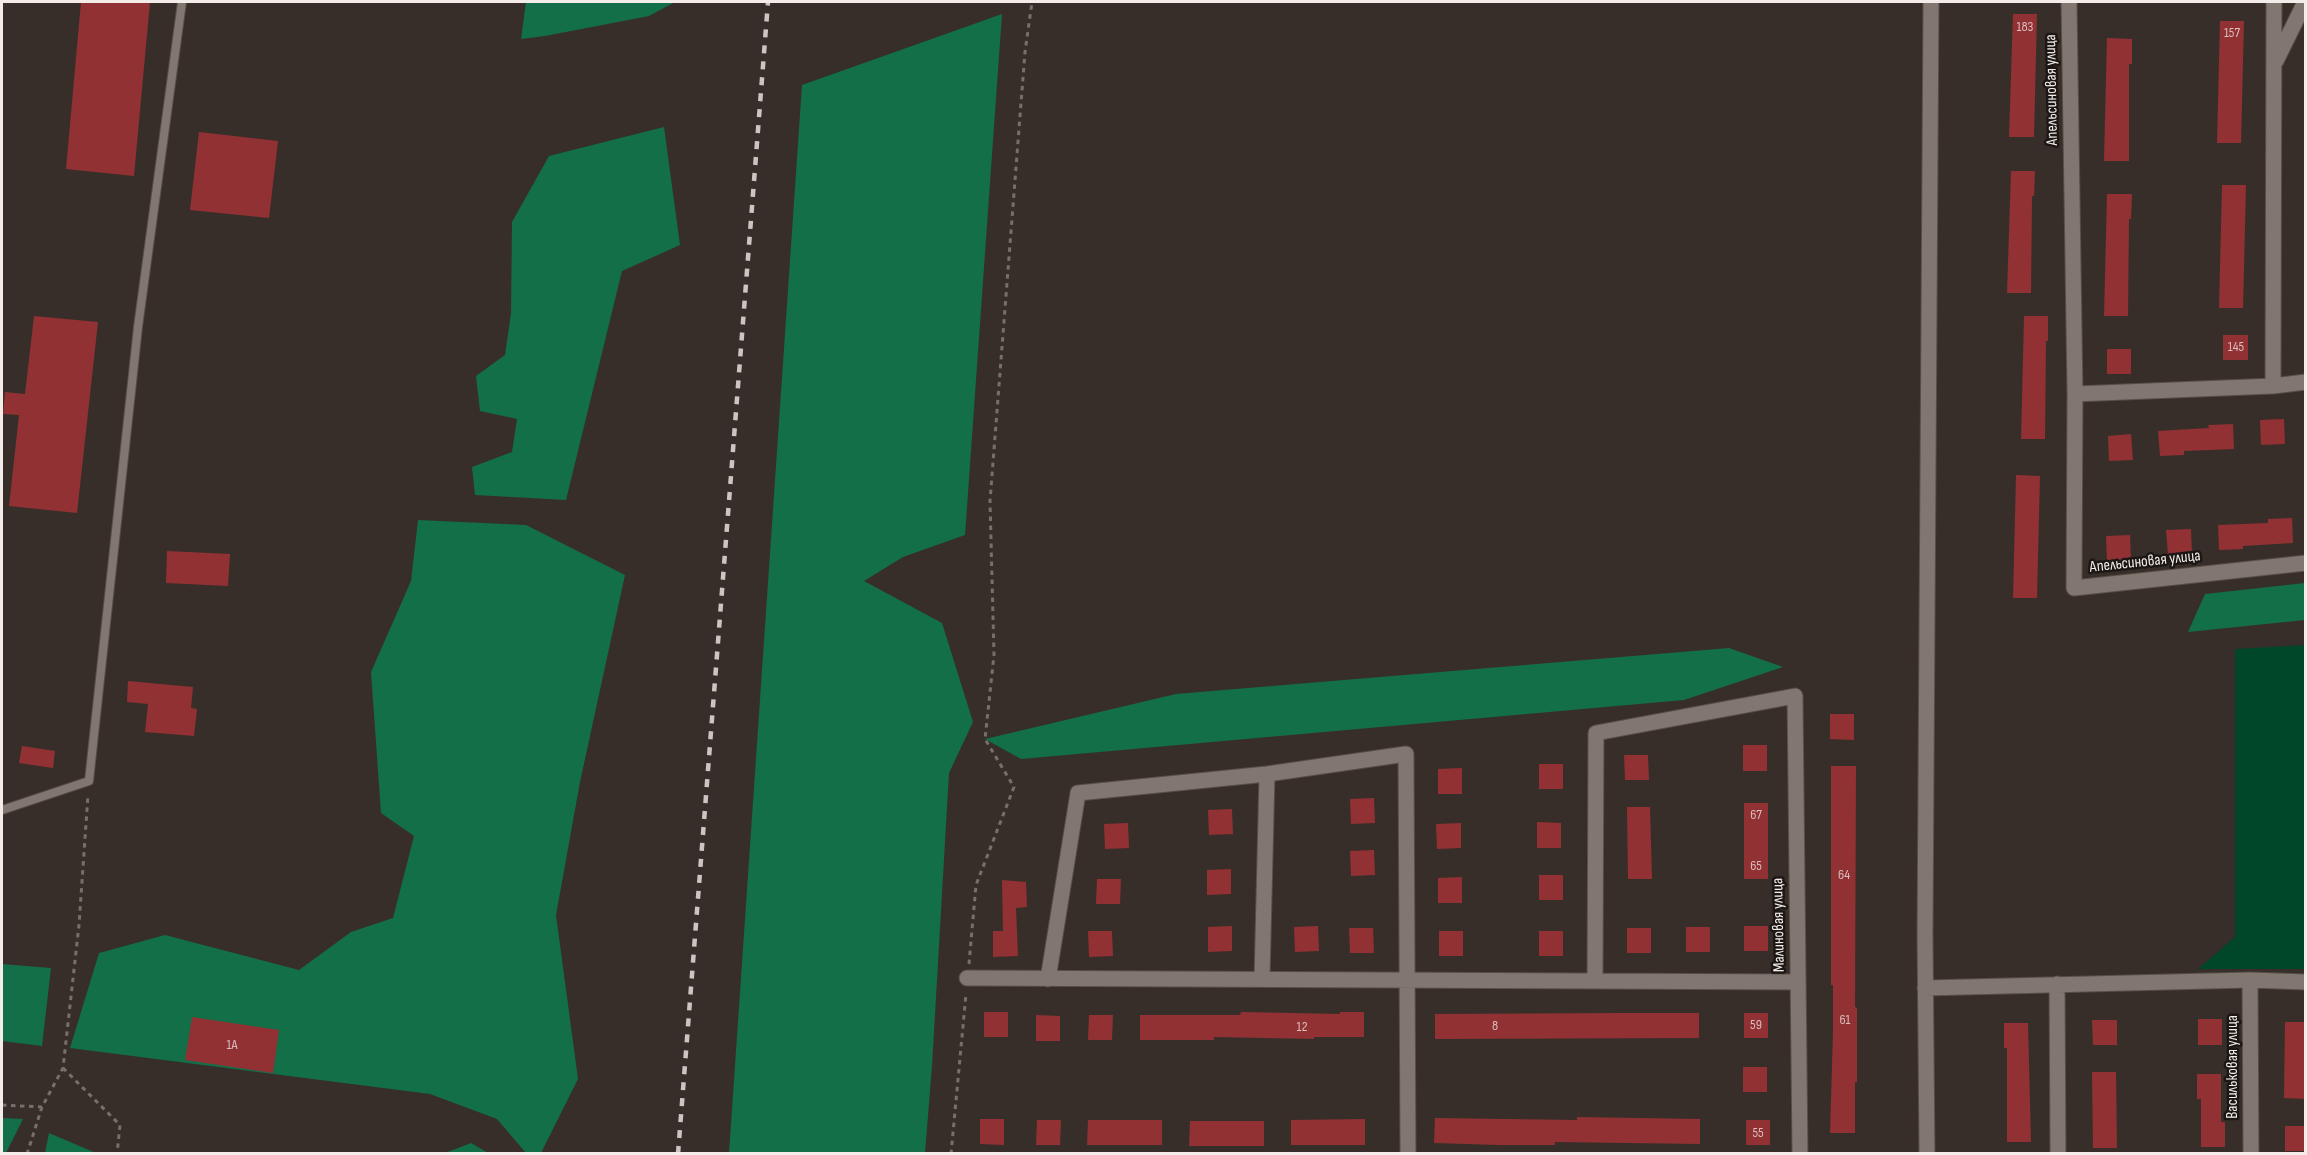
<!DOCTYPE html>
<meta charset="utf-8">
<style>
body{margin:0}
#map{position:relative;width:2307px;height:1155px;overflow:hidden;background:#382e29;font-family:"Sofia Sans Condensed",sans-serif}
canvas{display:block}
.frame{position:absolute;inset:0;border:3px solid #f3ece9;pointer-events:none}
</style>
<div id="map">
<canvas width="2307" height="1155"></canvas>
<div class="frame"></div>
</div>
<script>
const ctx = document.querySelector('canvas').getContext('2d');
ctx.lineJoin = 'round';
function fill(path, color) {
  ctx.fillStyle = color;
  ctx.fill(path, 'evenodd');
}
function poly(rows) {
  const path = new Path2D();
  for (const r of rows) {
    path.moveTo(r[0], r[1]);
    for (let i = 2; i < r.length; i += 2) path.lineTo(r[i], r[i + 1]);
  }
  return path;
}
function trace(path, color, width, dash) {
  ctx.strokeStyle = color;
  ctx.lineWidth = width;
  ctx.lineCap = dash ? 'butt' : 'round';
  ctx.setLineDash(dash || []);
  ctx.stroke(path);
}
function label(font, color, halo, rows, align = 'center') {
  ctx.font = font + ' "Sofia Sans Condensed",sans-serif';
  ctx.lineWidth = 5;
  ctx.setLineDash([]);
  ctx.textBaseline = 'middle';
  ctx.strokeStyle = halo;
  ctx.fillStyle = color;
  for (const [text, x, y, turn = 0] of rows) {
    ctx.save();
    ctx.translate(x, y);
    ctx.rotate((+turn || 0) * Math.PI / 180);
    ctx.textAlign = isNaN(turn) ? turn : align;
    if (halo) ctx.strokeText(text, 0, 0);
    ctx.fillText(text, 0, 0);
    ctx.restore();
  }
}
fill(poly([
 [2305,645,2305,969,2198,969,2235,937,2235,649]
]), '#00472a');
fill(poly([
 [526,2,675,2,649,16,545,36,521,39],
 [1002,14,965,535,903,557,864,581,942,623,973,722,949,773,932,1066,925,1153,729,1153,802,85],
 [664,127,680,245,622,271,566,500,475,495,472,467,512,452,517,419,480,411,476,376,505,355,511,313,512,222,549,156],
 [418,520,526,525,625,575,580,782,556,915,578,1079,541,1153,526,1153,497,1119,430,1094,70,1048,99,953,165,935,299,970,351,932,393,918,414,836,381,813,371,672,411,581],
 [2305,583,2305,620,2188,632,2205,594],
 [1729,648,1783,667,1684,700,1021,759,985,739,1176,694],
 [2,964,51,968,42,1046,2,1041],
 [2,1118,23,1119,6,1153,2,1153],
 [49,1133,96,1153,45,1153],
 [471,1143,488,1153,445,1153]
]), '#126f47');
fill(poly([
 [81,2,150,2,134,176,66,169],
 [2013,14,2037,14,2034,137,2009,137],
 [2220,21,2244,21,2241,143,2217,143],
 [2107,38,2132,39,2132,64,2129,64,2129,161,2104,161],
 [199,132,278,141,269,218,190,210],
 [2011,171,2035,171,2034,196,2032,196,2031,293,2007,293],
 [2222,185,2246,185,2243,308,2219,308],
 [2107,194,2132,194,2131,219,2129,219,2128,316,2104,316],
 [34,316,98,322,77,513,9,506,19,415,3,414,5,392,25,394],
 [2024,316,2048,316,2048,341,2046,341,2045,439,2021,439],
 [2223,335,2248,335,2248,360,2223,360],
 [2107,349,2131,349,2131,374,2107,374],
 [2284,419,2285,444,2261,445,2260,420],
 [2233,424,2234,449,2184,451,2184,455,2160,456,2158,431,2209,428,2208,425],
 [2131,434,2133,460,2109,461,2108,436],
 [2016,475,2040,476,2037,598,2013,598],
 [2292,518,2293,543,2243,546,2243,549,2219,550,2218,525,2268,523,2268,519],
 [2191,529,2192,554,2168,555,2166,530],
 [2130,535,2131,560,2107,561,2106,536],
 [167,551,230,554,228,586,166,583],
 [128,681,193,687,191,708,197,709,194,736,145,732,148,704,127,702],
 [1830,714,1854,714,1854,740,1830,739],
 [1743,745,1767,745,1767,771,1743,771],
 [22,746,55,751,53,768,19,763],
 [1624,755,1648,755,1649,780,1625,780],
 [1539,764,1563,764,1563,789,1539,789],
 [1831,766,1856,766,1855,1007,1857,1008,1857,1082,1855,1082,1855,1133,1830,1133,1833,1032,1833,985,1831,985],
 [1462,768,1462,794,1438,794,1438,769],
 [1374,798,1375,823,1351,824,1350,799],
 [1744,803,1768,803,1768,879,1744,879],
 [1627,807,1650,807,1652,879,1628,879],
 [1232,809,1233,834,1209,835,1208,810],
 [1537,822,1561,823,1561,848,1537,848],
 [1128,823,1129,848,1105,849,1104,824],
 [1461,823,1461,848,1437,849,1436,824],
 [1374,850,1375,875,1351,876,1350,851],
 [1231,869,1231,894,1207,895,1207,870],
 [1539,875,1563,875,1563,900,1539,900],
 [1462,877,1462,903,1438,903,1438,878],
 [1097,879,1121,879,1120,904,1096,904],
 [1002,880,1026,882,1027,907,1016,908,1018,956,993,957,993,931,1003,931],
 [1232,926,1232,951,1208,952,1208,927],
 [1318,926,1319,951,1295,952,1294,927],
 [1744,926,1768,926,1768,951,1744,951],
 [1686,927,1710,927,1710,952,1686,952],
 [1349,928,1373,928,1374,953,1350,953],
 [1627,928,1651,928,1651,953,1627,953],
 [1088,931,1112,931,1113,956,1089,957],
 [1439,931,1463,931,1463,956,1439,956],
 [1539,931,1563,931,1563,956,1539,956],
 [984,1012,1008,1012,1008,1037,984,1037],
 [1241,1012,1340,1014,1340,1012,1364,1012,1364,1037,1314,1037,1314,1039,1214,1037,1214,1040,1140,1040,1140,1015,1240,1015],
 [1625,1013,1699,1013,1699,1038,1435,1039,1435,1014],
 [1744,1013,1768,1013,1768,1038,1744,1038],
 [1036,1015,1060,1016,1060,1041,1036,1041],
 [1089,1015,1113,1015,1112,1040,1088,1040],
 [192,1017,279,1030,273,1073,185,1060],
 [2198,1019,2222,1019,2222,1045,2198,1045],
 [2092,1020,2117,1020,2117,1045,2093,1045],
 [2285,1022,2306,1022,2306,1099,2284,1098],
 [2004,1023,2028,1023,2031,1142,2007,1142,2007,1048,2004,1048],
 [1743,1067,1767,1067,1767,1092,1743,1092],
 [2092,1072,2116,1072,2117,1148,2093,1148],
 [2197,1074,2221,1074,2221,1122,2225,1122,2225,1147,2201,1147,2201,1099,2197,1099],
 [1577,1117,1700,1119,1700,1144,1555,1142,1555,1145,1499,1145,1434,1143,1435,1118,1577,1120],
 [980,1119,1004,1119,1004,1145,980,1144],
 [1365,1119,1365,1145,1291,1145,1291,1120],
 [1037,1120,1061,1120,1060,1145,1036,1145],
 [1088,1120,1162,1120,1162,1145,1087,1145],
 [1746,1120,1770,1120,1770,1145,1746,1145],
 [1190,1121,1264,1121,1264,1146,1189,1146],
 [2285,1126,2306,1126,2306,1151,2285,1151]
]), '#913134');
const service = poly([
 [2,810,89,781,138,327,182,2]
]);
const minor = poly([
 [2069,2,2075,394,2074,588,2306,563],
 [2276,61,2305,2],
 [2273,386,2274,2],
 [2075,394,2273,386,2306,382],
 [967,978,1798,982],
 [1048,979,1078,793,1267,774,1406,754,1408,1154],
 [1262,979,1267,774],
 [2250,980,2251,1154],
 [1595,981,1596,733,1795,696,1800,1154],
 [2057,984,2058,1154],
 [1925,988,2250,980,2306,982],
 [1927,1154,1925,935,1931,2]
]);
trace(service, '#564e49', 10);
trace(minor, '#564e49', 17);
trace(poly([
 [969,964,976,885,1014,787,985,739,994,655,990,501,1025,52,1032,2],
 [63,1068,120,1125,117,1154],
 [2,1105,42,1107],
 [27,1154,42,1107,63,1068,79,925,88,795],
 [951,1154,966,994]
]), '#786f6b', 3, [4.5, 4.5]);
trace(service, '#827670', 8);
trace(minor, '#827670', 15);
trace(poly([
 [678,1154,768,2]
]), '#ccc5c1', 4.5, [8, 8]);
label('14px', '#dabdbc', null, [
 ["183",2025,27],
 ["157",2232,33],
 ["145",2236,347],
 ["67",1756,815],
 ["65",1756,866],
 ["64",1844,875],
 ["61",1845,1020],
 ["59",1756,1025],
 ["8",1495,1026],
 ["12",1302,1027],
 ["1А",232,1045],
 ["55",1758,1133]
]);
label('16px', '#f3ece9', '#1c1715', [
 ["Апельсиновая улица",2052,90,-91],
 ["Апельсиновая улица",2145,562,-6],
 ["Малиновая улица",1779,925,-91],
 ["Васильковая улица",2233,1067,-90]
]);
</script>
